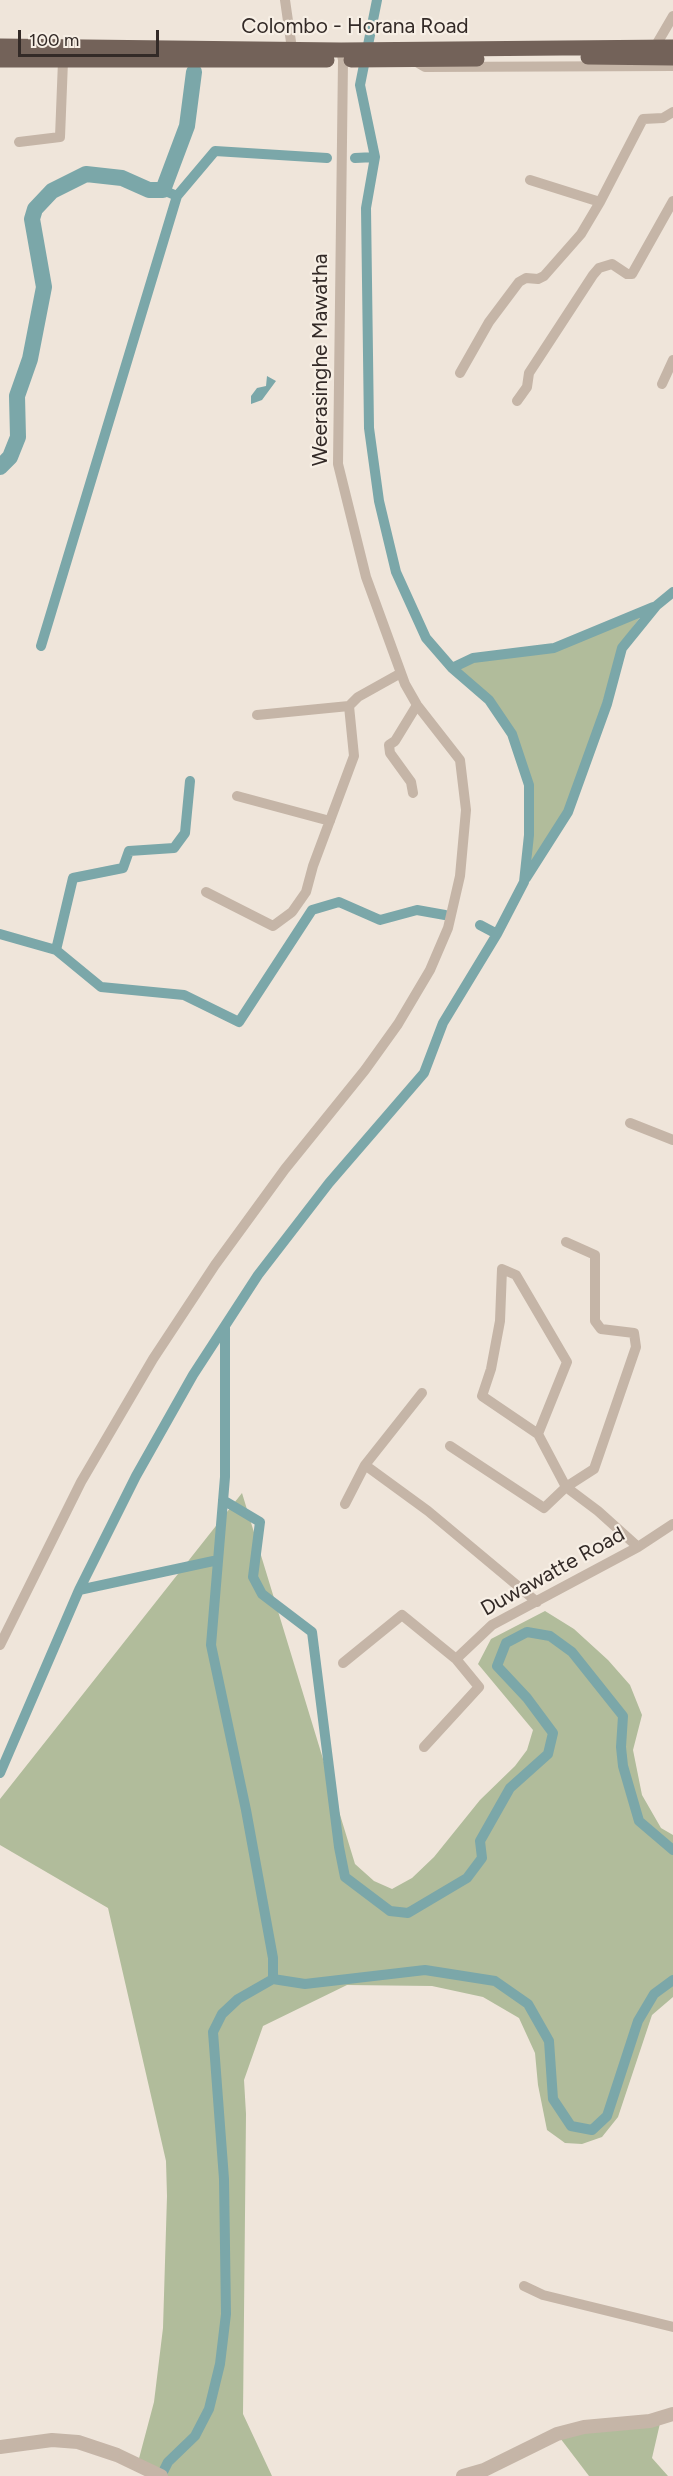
<!DOCTYPE html>
<style>
body{margin:0}
#map{position:relative;width:673px;height:2476px;overflow:hidden;background:#efe5da;font-family:Figtree,sans-serif}
canvas{display:block}
.scale{position:absolute;left:18px;top:30px;width:141px;height:27px;box-sizing:border-box;border:3px solid #332a27;border-top:0;padding-left:8px;font-size:18px;line-height:21px;white-space:nowrap;color:#332a27;-webkit-text-stroke:4px #f7efe5;paint-order:stroke}
</style>
<div id="map">
<canvas width="673" height="2476"></canvas>
<div class="scale">100 m</div>
</div>
<script>
const ctx = document.querySelector('canvas').getContext('2d');
ctx.lineJoin = 'round';
function fill(path, color) {
  ctx.fillStyle = color;
  ctx.fill(path, 'evenodd');
}
function poly(rows) {
  const path = new Path2D();
  for (const r of rows) {
    path.moveTo(r[0], r[1]);
    for (let i = 2; i < r.length; i += 2) path.lineTo(r[i], r[i + 1]);
  }
  return path;
}
function trace(path, color, width, dash) {
  ctx.strokeStyle = color;
  ctx.lineWidth = width;
  ctx.lineCap = dash ? 'butt' : 'round';
  ctx.setLineDash(dash || []);
  ctx.stroke(path);
}
function label(font, color, halo, rows, align = 'center') {
  ctx.font = font + ' Figtree,sans-serif';
  ctx.lineWidth = 4.5;
  ctx.setLineDash([]);
  ctx.textBaseline = 'middle';
  ctx.strokeStyle = halo;
  ctx.fillStyle = color;
  for (const [text, x, y, turn = 0] of rows) {
    ctx.save();
    ctx.translate(x, y);
    ctx.rotate((+turn || 0) * Math.PI / 180);
    ctx.textAlign = isNaN(turn) ? turn : align;
    if (halo) ctx.strokeText(text, 0, 0);
    ctx.fillText(text, 0, 0);
    ctx.restore();
  }
}
fill(poly([
 [642,615,620,644,596,725,565,810,531,865,532,783,515,733,492,699,458,669,476,661,554,652],
 [242,1493,355,1864,374,1881,392,1889,412,1878,434,1857,480,1800,515,1766,527,1750,533,1730,478,1664,491,1639,545,1611,574,1629,608,1660,630,1685,642,1715,633,1750,642,1795,661,1828,673,1835,673,1997,652,2015,618,2117,602,2137,582,2144,565,2143,547,2130,538,2085,535,2053,519,2018,483,1997,432,1986,347,1985,263,2026,244,2080,246,2114,243,2414,272,2476,161,2476,137,2466,154,2402,163,2328,167,2196,166,2161,108,1908,0,1845,0,1799],
 [661,2419,652,2458,668,2476,589,2476,557,2434]
]), '#b1bc9b');
fill(poly([
 [267,376,276,381,262,400,251,404,251,396,257,388,266,386]
]), '#7ba7a9');
trace(poly([
 [355,158,375,157],
 [177,196,215,151,327,158],
 [41,646,177,196,163,190],
 [452,668,473,658,554,648,653,607],
 [526,878,568,812,607,704,622,648,656,606,673,592],
 [480,925,497,934],
 [0,934,56,950,101,987,184,995,239,1022,312,910,339,902,380,920,417,910,445,915],
 [56,950,73,878,123,868,129,851,174,848,185,833,190,781],
 [223,1500,260,1522,253,1577,262,1594,312,1632,339,1847,345,1877,390,1911,408,1913,467,1878,482,1858,480,1841,510,1788,548,1754,553,1733,527,1698,497,1666,506,1643,527,1632,550,1636,572,1652,623,1716,621,1747,623,1766,639,1821,673,1850],
 [79,1590,218,1560],
 [0,1773,79,1590,136,1476,193,1375,258,1275,329,1183,424,1073,443,1023,497,934,524,882,529,835,529,785,512,734,489,700,452,668,426,638,396,572,379,501,369,428,366,208,375,157,360,85,377,0],
 [273,1979,305,1984,425,1970,495,1981,528,2004,549,2041,553,2099,571,2126,592,2130,607,2116,638,2021,654,1994,673,1980],
 [161,2476,168,2462,195,2436,209,2409,220,2364,226,2314,224,2179,213,2032,222,2014,238,1999,273,1979,273,1958,246,1810,211,1645,225,1477,225,1326]
]), '#7ba7a9', 10);
trace(poly([
 [0,467,10,457,18,437,17,396,30,359,44,287,32,219,35,209,52,191,86,174,122,178,149,190,163,190,187,126,194,72]
]), '#7ba7a9', 16);
trace(poly([
 [285,0,293,56],
 [652,52,673,16],
 [413,60,425,67,673,66],
 [19,142,60,137,63,61],
 [530,180,600,202],
 [460,373,489,322,519,282,526,278,538,279,544,276,581,234,600,202,643,119,663,118,673,112],
 [662,384,673,360],
 [517,401,527,387,529,373,593,275,599,268,612,264,627,274,632,274,673,201],
 [257,715,349,706,358,697,401,673],
 [413,793,411,782,390,753,389,745,395,741,417,705],
 [237,796,330,821],
 [206,892,273,926,292,912,306,892,313,866,354,756,349,706],
 [630,1123,673,1140],
 [422,1393,365,1465,428,1511,537,1602],
 [538,1434,482,1396,491,1369,500,1321,502,1269,516,1275,567,1362,538,1434,566,1487,598,1511,638,1547],
 [450,1446,544,1508,566,1487,594,1469,636,1347,634,1333,601,1329,595,1321,595,1255,566,1242],
 [345,1504,365,1465],
 [0,1645,81,1482,153,1359,215,1265,285,1169,365,1070,398,1024,430,970,448,928,460,876,466,810,460,760,417,705,405,684,366,577,338,464,343,60,341,50],
 [456,1659,492,1625,638,1547,673,1524],
 [343,1663,402,1615,456,1659,479,1687,424,1747],
 [524,2286,543,2295,673,2327]
]), '#c5b5a7', 10);
trace(poly([
 [0,2447,52,2440,78,2442,117,2455,161,2476],
 [463,2476,484,2470,557,2434,584,2427,650,2421,673,2414]
]), '#c5b5a7', 14);
trace(poly([
 [0,46,341,50,673,47],
 [588,57,673,58],
 [0,60,327,60],
 [351,60,477,59]
]), '#736259', 15);
label('21px', '#332a27', '#f7efe5', [
 ["Colombo - Horana Road",355,27],
 ["Weerasinghe Mawatha",321,360,-90],
 ["Duwawatte Road",553,1572,-29]
]);
</script>
